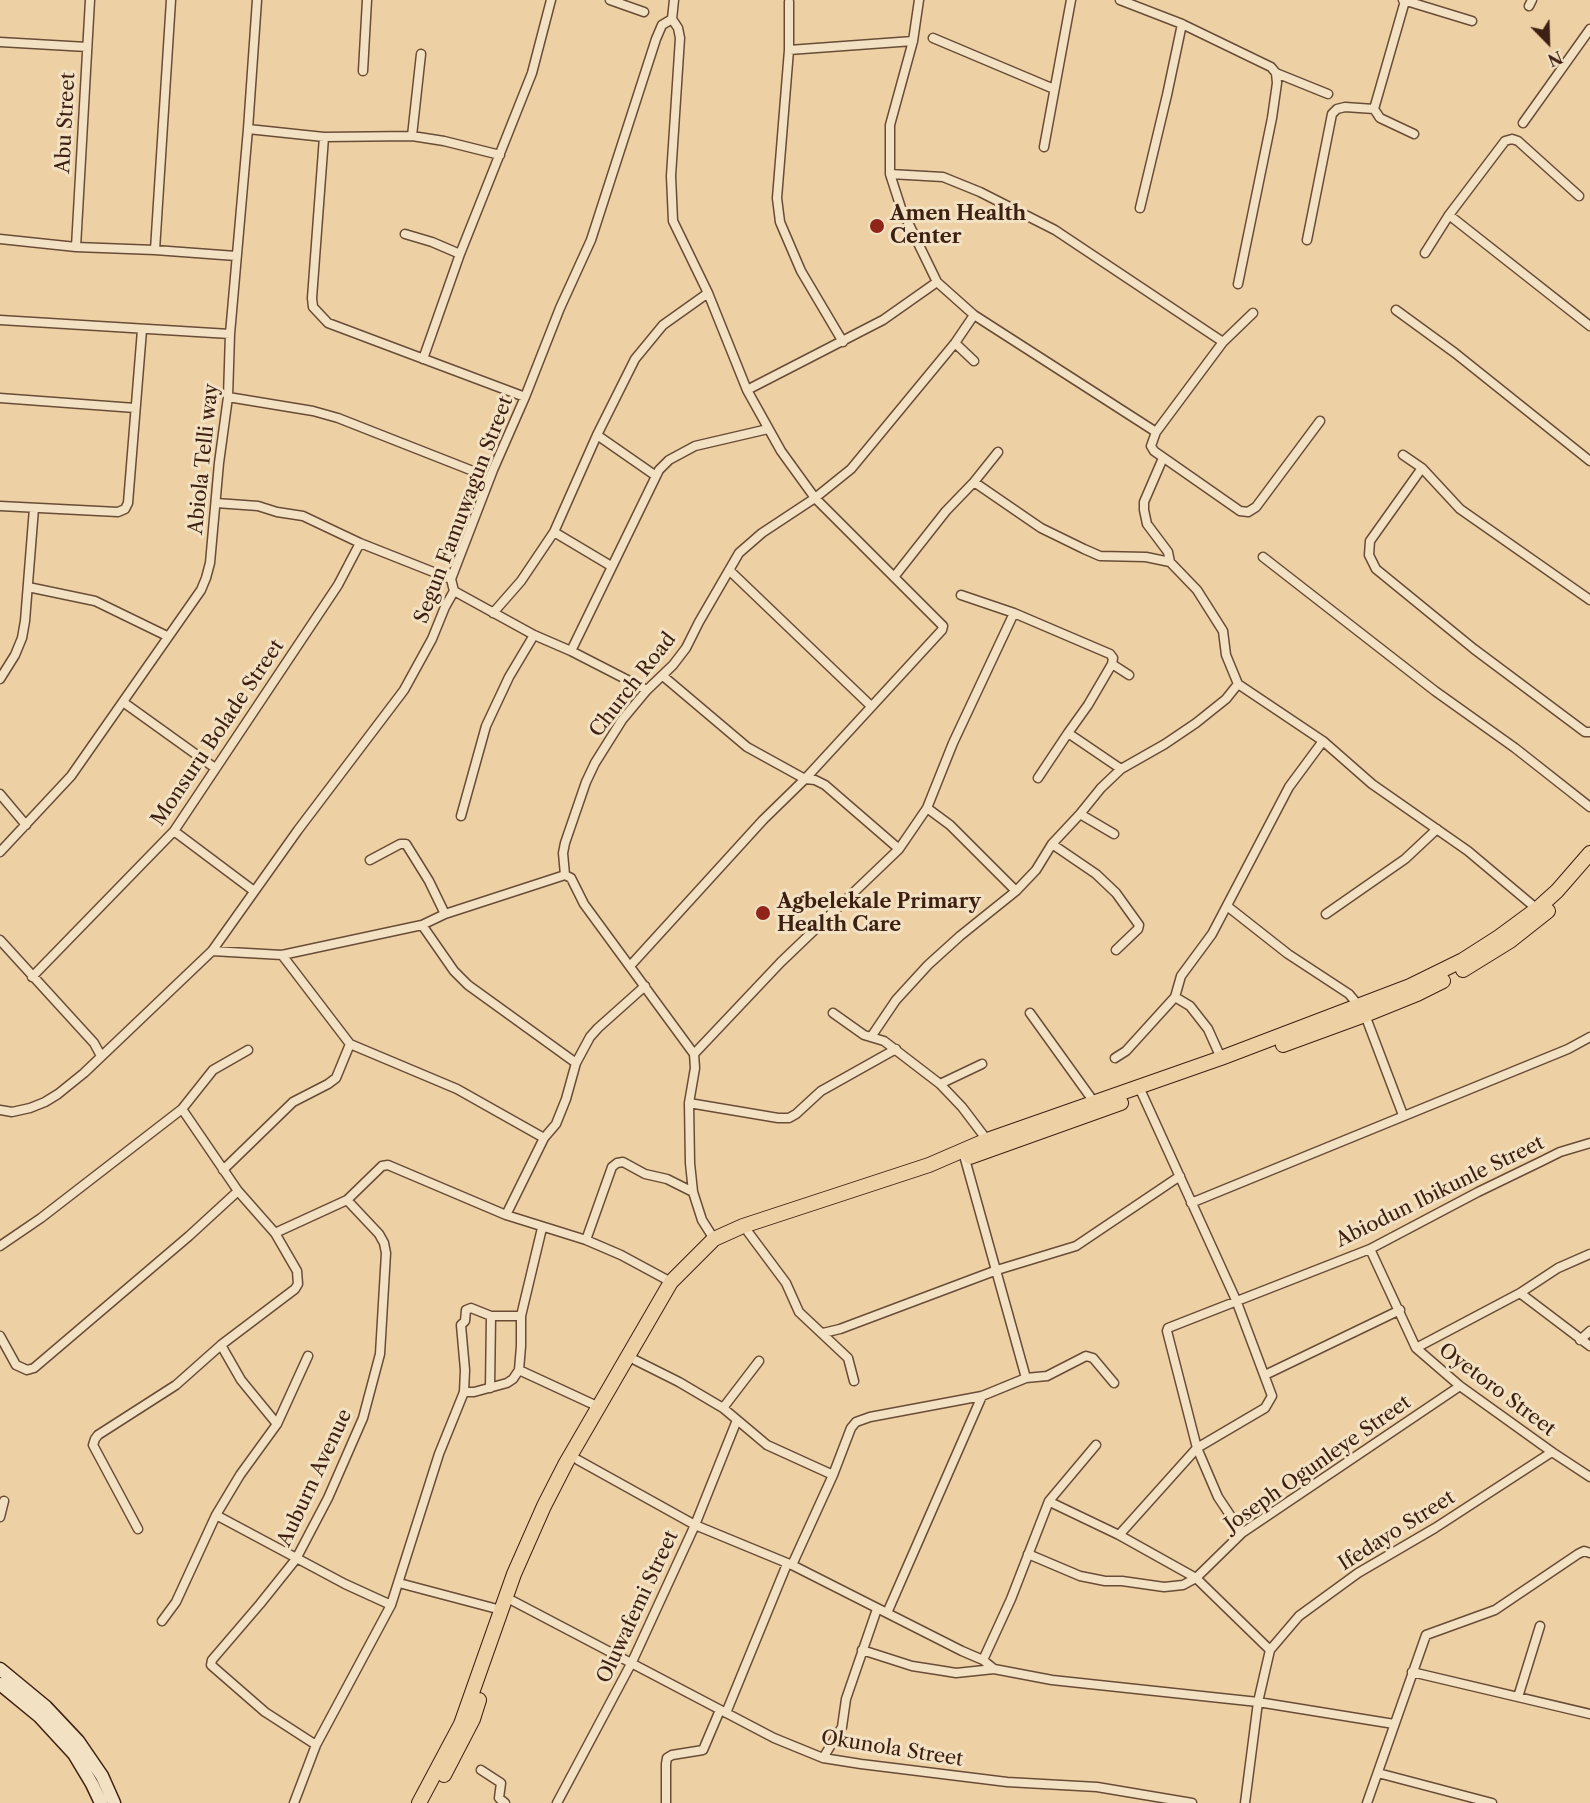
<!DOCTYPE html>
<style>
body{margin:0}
#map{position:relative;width:1590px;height:1803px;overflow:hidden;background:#edd1a4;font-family:"Libre Caslon Text",serif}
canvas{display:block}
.north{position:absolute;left:1518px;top:12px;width:60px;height:60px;-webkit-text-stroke:4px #f3e1c4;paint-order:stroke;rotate:157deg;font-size:16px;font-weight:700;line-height:24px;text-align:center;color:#3d2012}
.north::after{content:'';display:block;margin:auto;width:21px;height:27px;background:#3d2012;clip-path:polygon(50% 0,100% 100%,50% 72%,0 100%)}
</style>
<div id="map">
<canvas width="1590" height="1803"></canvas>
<div class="north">N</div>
</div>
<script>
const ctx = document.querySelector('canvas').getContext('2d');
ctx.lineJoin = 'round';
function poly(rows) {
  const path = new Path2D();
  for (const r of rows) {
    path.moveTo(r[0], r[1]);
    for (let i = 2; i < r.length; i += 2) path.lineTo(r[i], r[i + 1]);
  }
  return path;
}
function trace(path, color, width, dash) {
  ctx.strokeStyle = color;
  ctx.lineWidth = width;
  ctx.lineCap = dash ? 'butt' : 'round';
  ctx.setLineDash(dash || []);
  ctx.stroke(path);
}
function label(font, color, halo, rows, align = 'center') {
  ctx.font = font + ' "Libre Caslon Text",serif';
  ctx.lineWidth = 6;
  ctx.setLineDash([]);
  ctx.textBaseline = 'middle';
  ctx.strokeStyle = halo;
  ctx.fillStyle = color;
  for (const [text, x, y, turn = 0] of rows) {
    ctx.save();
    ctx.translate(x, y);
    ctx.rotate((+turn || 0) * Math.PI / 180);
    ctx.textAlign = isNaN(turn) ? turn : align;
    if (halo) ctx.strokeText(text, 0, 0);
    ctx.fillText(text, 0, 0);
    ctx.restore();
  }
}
const minor = poly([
 [610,0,644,12],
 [919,0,913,41,890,125,890,174,901,208,937,282,974,315,1156,432,1151,446,1154,451,1240,511,1248,512,1256,507,1320,421],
 [1120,0,1182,24,1271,67,1276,73,1328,94],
 [1403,0,1472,21],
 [789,2,789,50,777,198,780,222,801,271,843,342],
 [1529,6,1532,0],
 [933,38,1054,89],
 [0,42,87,47],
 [789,50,913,41],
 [363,71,367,0],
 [1374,109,1405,1],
 [1374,109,1380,118,1414,134],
 [1523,123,1590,29],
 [248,129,324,137,412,136,444,141,500,155],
 [412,136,421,54],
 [324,137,312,298,313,307,328,323,525,397],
 [1044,147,1071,0],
 [890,174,943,177,980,192,1055,230,1223,342],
 [1140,208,1167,95,1182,24],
 [1449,215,1590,326],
 [405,234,432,242,460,254],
 [0,239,76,247,155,250,236,256],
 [1307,240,1332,114,1337,109,1345,107,1374,109],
 [76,247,90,0],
 [155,250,171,0],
 [1425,253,1449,215,1505,141,1512,139,1518,141,1579,196],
 [1238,284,1272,118,1277,83,1276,73],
 [1396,310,1455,353,1590,461],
 [0,320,230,334],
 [955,343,974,361],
 [423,359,460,254,532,73,551,0],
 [747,390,883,320,937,282],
 [228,397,313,411,338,418,478,473],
 [0,398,135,408],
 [1156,432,1223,342,1253,313],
 [597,435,656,476],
 [1403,455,1422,468,1460,509,1590,600],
 [1163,458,1144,502,1144,510,1147,524,1168,552,1170,562],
 [1422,468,1370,541,1369,555,1376,569,1474,649,1585,732,1590,732],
 [216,503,258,506,277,512,303,516,360,543,451,579],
 [0,506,118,512,125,509,128,503,142,330],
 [554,532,611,566],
 [1263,557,1435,691,1515,748,1590,807],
 [729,570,871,706],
 [894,577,946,511,974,482,998,452],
 [28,587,95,601,167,636],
 [454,591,534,635,571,651,647,690],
 [961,595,1014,613,1110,654,1113,658,1112,664,1088,705,1068,733,1121,769],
 [493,613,521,581,554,532,597,435,635,359,663,325,708,293],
 [571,651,659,470,669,460,695,446,768,429],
 [1112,664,1129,675],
 [663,676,747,747,805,779,815,780,825,785,899,849],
 [0,679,15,655,22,638,25,621,34,508],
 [1238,684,1323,741,1372,784,1468,851,1537,909],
 [123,702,215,768],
 [1038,778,1068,733],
 [0,794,26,825],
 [927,808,950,825,1016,891],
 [1080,814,1114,834],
 [461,816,486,726,509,677,534,635],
 [174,831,254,891],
 [1052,844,1096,874,1116,893,1139,925,1138,929,1116,950],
 [0,852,71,776,201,590,206,578,210,563,219,463,228,397,230,334,248,129,257,0],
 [370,860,400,844,406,844,429,881,445,914],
 [1227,906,1288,954,1349,994,1359,1006],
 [1326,914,1405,859,1437,829],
 [422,925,454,971,468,985,576,1063],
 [0,940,94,1043,101,1056],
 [212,951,282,955,422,925,445,914,565,875],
 [282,955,350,1044,457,1089,544,1138],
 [630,966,763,820,805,779,942,630,943,626,815,498,781,451,747,390,708,293,673,221,671,176,680,38,678,28,672,19,674,0],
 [32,977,174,831,338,585,360,543],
 [833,1013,864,1035,884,1041,940,1084,962,1107,987,1140],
 [1030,1013,1094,1102],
 [1365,1015,1403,1115],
 [871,1037,896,1000,928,965,960,936,1016,891,1036,870,1052,844,1080,814,1101,788,1121,769,1165,744,1196,723,1226,699,1238,684,1226,655,1223,631,1197,590,1170,562,1146,557,1100,556,1084,549,1041,528,974,482],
 [694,1054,781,962,899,849,927,808,953,743,1014,613],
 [1115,1058,1126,1051,1175,997],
 [1221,1058,1208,1029,1190,1006,1175,997,1181,976,1212,934,1289,787,1323,741],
 [940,1084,982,1064],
 [689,1103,778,1118,789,1118,796,1114,821,1091,896,1049],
 [182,1109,238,1191,275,1233,347,1200,382,1166,388,1165,506,1215,586,1240,621,1255,671,1282],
 [0,1110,12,1112,30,1108,45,1102,58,1094,84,1073,212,951,298,830,404,690,432,639,445,607,454,591,451,579,493,470,525,397,560,308,591,240,656,39,662,25,672,19],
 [965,1159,1026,1378],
 [223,1170,293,1102,328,1084,336,1078,350,1044],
 [1191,1203,1568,1049,1590,1037],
 [506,1215,544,1138,556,1124,566,1099,576,1063,590,1037,598,1028,645,986],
 [748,1232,786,1283,799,1312,848,1358,854,1381],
 [714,1239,702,1220,693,1192,690,1163,689,1103,695,1068,694,1054,584,904,571,878,565,875,563,853,565,843,586,782,595,763,622,720,647,690,673,665,686,648,699,622,739,553,762,533,815,498,851,469,955,343,974,315],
 [586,1240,612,1167,617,1163,623,1162,645,1174,667,1179,693,1192],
 [0,1246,41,1218,182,1109,213,1070,248,1050],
 [1370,1249,1416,1348,1460,1386,1552,1452,1590,1477],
 [1520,1293,1590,1346],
 [823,1333,840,1329,997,1270,1076,1246,1180,1176],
 [0,1336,16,1365,27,1370,34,1368,189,1236,238,1191],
 [1580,1340,1590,1331],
 [221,1345,241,1380,277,1424],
 [1416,1348,1520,1293,1558,1268,1590,1254],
 [635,1360,679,1382,723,1408,767,1445,833,1475],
 [519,1370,521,1346,521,1316,542,1228],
 [1265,1375,1400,1310],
 [490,1388,491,1316],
 [464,1392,465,1370,461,1325,465,1321,466,1310,471,1308,491,1316,521,1316],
 [723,1408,759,1361],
 [578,1460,695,1525,792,1565,962,1651,983,1660,994,1669,1052,1680,1258,1702,1394,1724],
 [1050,1502,1119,1535,1196,1578,1270,1650,1258,1702,1245,1803],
 [216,1515,345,1584,391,1605],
 [0,1517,4,1501],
 [138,1529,93,1445,95,1439,98,1435,176,1385,221,1345,295,1289,298,1284,297,1271,275,1233],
 [1242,1533,1218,1497,1197,1448,1167,1331,1168,1328,1370,1249,1478,1192,1542,1161,1560,1152,1590,1143],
 [1119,1535,1197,1448,1265,1408,1272,1396,1236,1300,1139,1087],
 [1028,1554,1080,1576,1105,1581,1122,1581,1164,1587,1183,1585,1196,1578,1242,1533,1460,1386],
 [792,1565,833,1475,851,1428,856,1422,870,1417,982,1396,1026,1378,1047,1376,1086,1356,1093,1358,1114,1383],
 [399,1583,501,1610],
 [513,1601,774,1738,823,1758,861,1764,1007,1782,1097,1787,1192,1803],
 [887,1613,982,1396],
 [162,1621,176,1602,216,1515,240,1475,277,1424,308,1356],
 [862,1650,912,1666,944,1671,956,1673,994,1669],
 [1270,1650,1299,1616,1358,1573,1435,1528,1552,1452],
 [983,1660,1011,1599,1049,1501,1096,1445],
 [1412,1672,1590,1714],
 [1518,1697,1540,1626],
 [726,1713,787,1564],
 [316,1745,265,1712,211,1665,212,1660,260,1604,296,1559,328,1498,363,1418,380,1354,386,1253,384,1243,379,1234,347,1200],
 [823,1758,842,1727,846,1699,877,1609],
 [481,1770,501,1783,499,1798,505,1803],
 [1378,1773,1492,1803],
 [294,1803,316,1745,391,1605,439,1454,464,1392,474,1392,507,1383,513,1379,519,1370,599,1407],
 [557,1803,632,1662,695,1525,737,1420],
 [666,1803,666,1764,667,1758,672,1755,703,1750,720,1710],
 [1367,1803,1426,1635,1495,1610,1578,1554,1584,1551,1590,1553]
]);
const secondary = poly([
 [0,1669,46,1707,78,1741,102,1776,114,1803],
 [0,1684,39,1716,74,1754,92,1784,101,1803]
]);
const primary = poly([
 [1463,970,1510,941,1548,911],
 [1283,1045,1365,1015,1417,994,1443,981],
 [970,1157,1121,1103],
 [444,1775,473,1719,479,1700],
 [419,1803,461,1724,514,1574,544,1506,566,1463,671,1282,714,1239,743,1226,929,1165,987,1140,1221,1058,1410,986,1463,960,1499,937,1537,909,1557,891,1590,853]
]);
trace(minor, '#694c36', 11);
trace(secondary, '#3d2012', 15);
trace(primary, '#3d2012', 16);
trace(minor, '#f3e1c4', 8);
trace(secondary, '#f3e1c4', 12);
trace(primary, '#edd1a4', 14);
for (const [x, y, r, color] of [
 [877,226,8,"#8f2418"],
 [763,913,8,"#8f2418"]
]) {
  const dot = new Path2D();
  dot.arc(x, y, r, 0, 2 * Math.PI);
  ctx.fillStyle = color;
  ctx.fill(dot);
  trace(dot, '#f3e1c4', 2);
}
label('20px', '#3d2012', '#f3e1c4', [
 ["Abu Street",66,123,-87],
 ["Abiola Telli way",204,459,-84],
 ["Segun Famuwagun Street",464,510,-69],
 ["Church Road",633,685,-52],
 ["Monsuru Bolade Street",218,733,-56],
 ["Abiodun Ibikunle Street",1440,1192,-26],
 ["Oyetoro Street",1497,1390,37],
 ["Joseph Ogunleye Street",1318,1464,-35],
 ["Auburn Avenue",315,1478,-65],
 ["Ifedayo Street",1397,1531,-32],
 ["Oluwafemi Street",638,1607,-65],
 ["Okunola Street",892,1749,9]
]);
label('bold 20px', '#3d2012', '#f3e1c4', [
 ["Amen Health",890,214],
 ["Center",890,237],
 ["Agbelekale Primary",777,902],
 ["Health Care",777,925]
], 'left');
</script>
